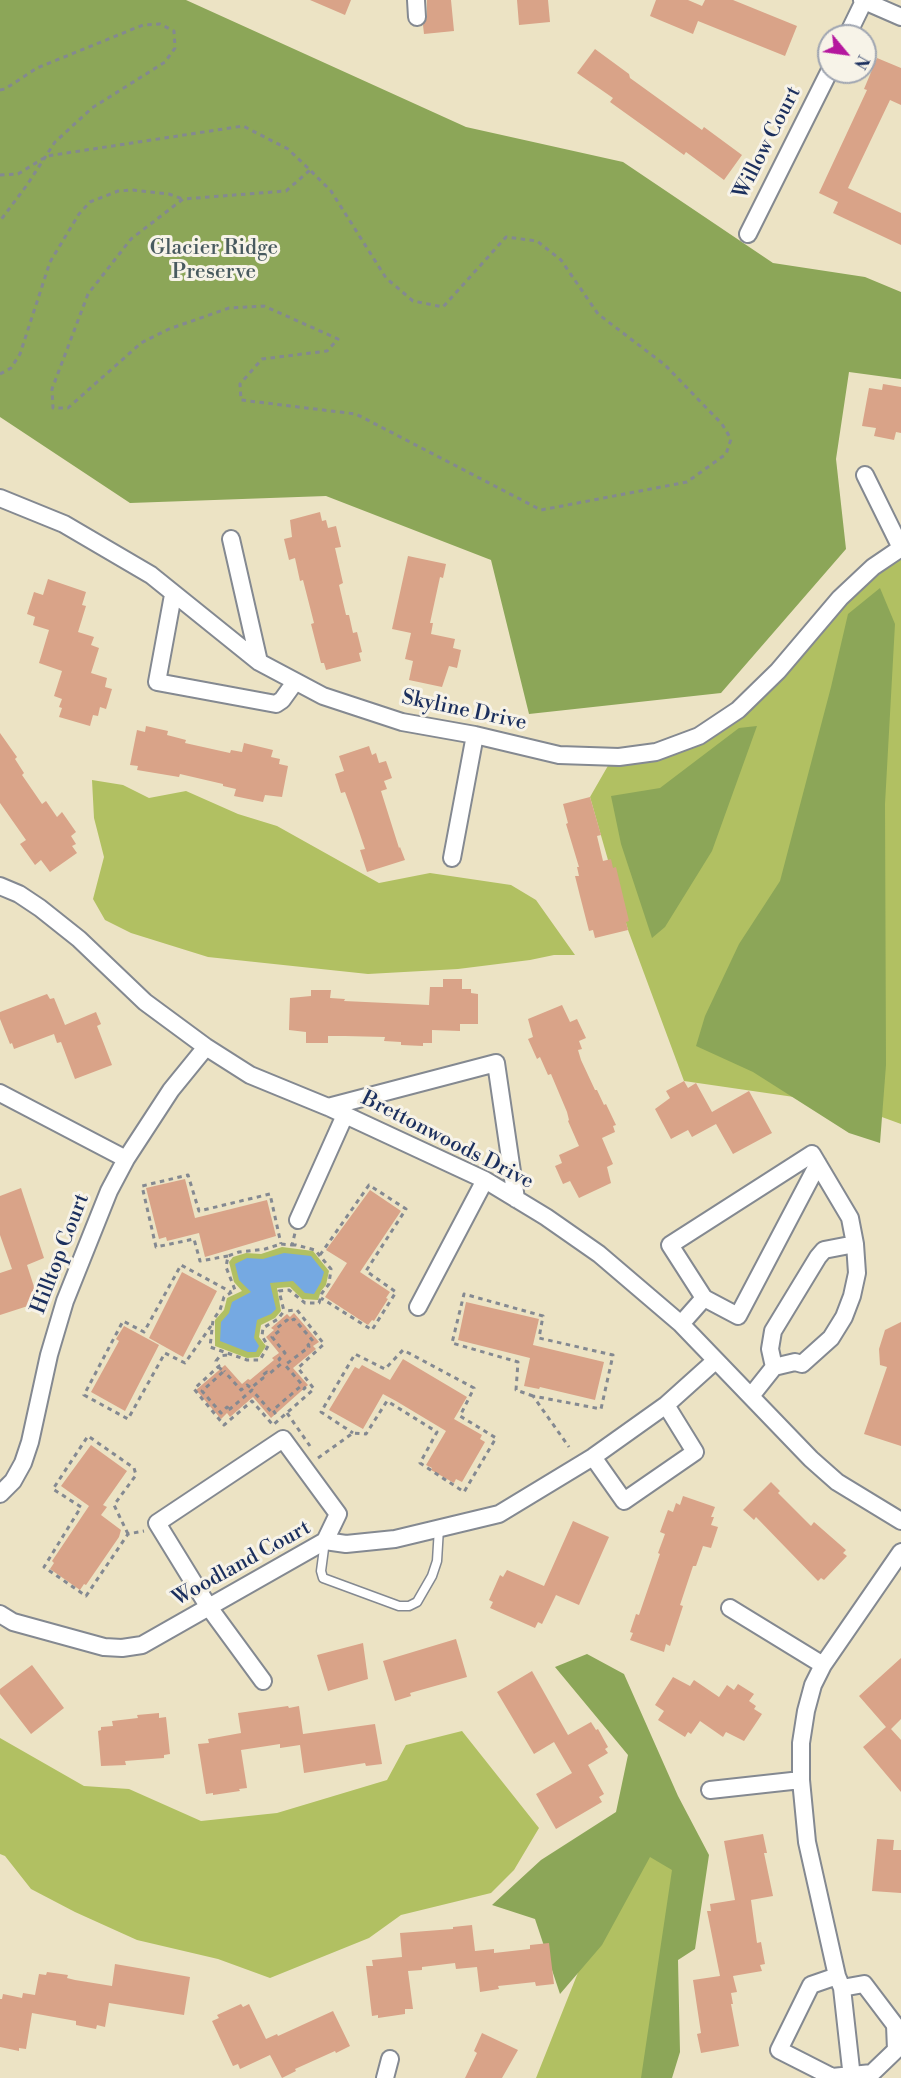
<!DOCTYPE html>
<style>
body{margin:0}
#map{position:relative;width:901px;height:2078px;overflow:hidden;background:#ece3c4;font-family:"Libre Bodoni",serif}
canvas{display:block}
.north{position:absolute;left:817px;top:24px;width:60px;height:60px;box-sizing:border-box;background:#f7f3e8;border:2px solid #9fa5b1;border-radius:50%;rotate:119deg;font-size:16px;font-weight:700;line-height:24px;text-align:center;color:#1b2f5e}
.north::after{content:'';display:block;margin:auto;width:21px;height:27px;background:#b5179e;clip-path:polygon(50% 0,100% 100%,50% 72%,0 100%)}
</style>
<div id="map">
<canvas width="901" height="2078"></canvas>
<div class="north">N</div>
</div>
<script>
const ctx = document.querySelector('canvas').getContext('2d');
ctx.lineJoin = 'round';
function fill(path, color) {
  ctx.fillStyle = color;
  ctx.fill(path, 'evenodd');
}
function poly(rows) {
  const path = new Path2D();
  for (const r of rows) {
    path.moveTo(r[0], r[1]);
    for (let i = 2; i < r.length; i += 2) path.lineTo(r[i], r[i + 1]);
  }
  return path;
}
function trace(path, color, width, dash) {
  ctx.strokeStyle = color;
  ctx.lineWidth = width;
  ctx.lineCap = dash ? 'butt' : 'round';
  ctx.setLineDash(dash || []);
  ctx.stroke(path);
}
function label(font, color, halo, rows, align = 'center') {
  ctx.font = font + ' "Libre Bodoni",serif';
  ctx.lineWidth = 6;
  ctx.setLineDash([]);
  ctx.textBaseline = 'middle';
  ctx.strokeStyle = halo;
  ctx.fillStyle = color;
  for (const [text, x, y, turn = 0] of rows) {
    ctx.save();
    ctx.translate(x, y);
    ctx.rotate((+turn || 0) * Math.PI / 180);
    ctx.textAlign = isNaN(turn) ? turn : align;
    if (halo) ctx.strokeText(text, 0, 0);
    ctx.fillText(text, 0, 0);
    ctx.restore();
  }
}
fill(poly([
 [901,548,901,1124,849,1105,684,1081,628,930,590,797,613,757,656,752,738,710],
 [92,780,123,785,149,798,186,791,238,814,277,826,379,883,430,873,511,885,536,900,575,955,554,955,530,960,458,969,368,974,208,957,131,933,105,920,93,899,104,857,94,818],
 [282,1247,313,1251,329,1271,326,1285,321,1291,318,1300,302,1299,290,1287,277,1288,281,1311,275,1318,261,1325,259,1337,266,1346,259,1357,247,1358,215,1346,215,1320,224,1310,227,1298,242,1291,234,1282,229,1262,233,1257,246,1253,261,1254],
 [462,1731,539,1828,514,1870,491,1893,401,1915,369,1938,270,1978,218,1959,137,1940,75,1912,31,1889,5,1856,0,1854,0,1738,84,1786,129,1789,201,1821,277,1813,387,1780,406,1745],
 [641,1837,682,1853,652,2078,536,2078,620,1867]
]), '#b1c062');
fill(poly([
 [0,0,186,0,466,127,623,162,773,263,865,277,901,292,901,379,849,372,836,459,846,549,721,693,529,714,491,560,326,496,130,503,0,417],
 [880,588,895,624,885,804,886,1065,880,1143,849,1133,753,1072,696,1046,705,1016,739,944,780,881,831,687,848,614],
 [757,726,712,851,665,927,652,938,621,844,611,796,660,788,739,728],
 [587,1654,624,1674,678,1796,709,1855,695,1949,678,1960,680,2052,672,2078,641,2078,672,1870,650,1857,602,1945,560,1994,535,1919,492,1905,541,1860,616,1812,628,1755,555,1667]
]), '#8ca658');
fill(poly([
 [284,1253,311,1256,324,1272,321,1282,314,1294,305,1293,293,1281,270,1283,276,1309,271,1314,257,1320,254,1338,259,1346,256,1352,248,1352,220,1341,221,1322,229,1313,232,1302,251,1292,239,1280,235,1264,247,1258,263,1259]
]), '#75a9e2');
fill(poly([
 [310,0,351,0,345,15],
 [427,0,451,0,454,31,424,34,423,25,427,17],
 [517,0,548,0,550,22,519,25],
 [656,0,688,0,702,6,705,0,733,0,797,26,785,56,698,21,693,34,650,16],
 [595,49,629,74,630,78,702,130,704,127,742,155,724,180,686,152,684,155,610,102,613,98,577,73],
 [877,58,901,68,901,105,890,100,848,188,901,213,901,245,833,213,838,202,819,193,867,90,864,89],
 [883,384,901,387,901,433,896,432,894,440,874,436,876,428,862,426,869,388,882,390],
 [320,512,322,521,326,520,328,528,336,526,341,547,335,548,343,583,339,585,346,615,349,615,353,633,357,632,362,652,359,653,361,661,326,670,324,663,321,663,311,624,314,623,303,580,300,581,295,558,289,560,284,539,292,537,290,520],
 [408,556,446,564,443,578,440,577,430,623,433,623,431,634,455,639,453,648,461,650,457,668,449,666,442,687,409,680,413,661,405,659,411,633,392,629],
 [48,579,86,592,82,605,86,606,78,632,94,637,91,645,99,648,91,673,107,678,105,687,112,689,106,709,100,707,98,716,93,715,90,726,59,717,62,708,59,707,62,699,54,696,62,671,39,663,49,630,33,625,35,617,27,614,34,592,43,595],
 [146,726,168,731,167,735,186,740,185,743,230,753,231,750,242,752,244,743,273,750,271,757,280,759,279,764,288,766,282,797,265,795,263,802,234,796,236,789,223,786,223,784,180,774,179,777,137,770,138,766,130,765,137,730,145,732],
 [0,733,17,757,15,759,24,773,22,775,42,804,46,801,57,817,62,812,76,832,71,836,76,844,72,846,77,853,50,872,41,860,35,865,20,844,26,840,0,803],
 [369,746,372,755,376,753,379,763,386,761,392,778,384,781,387,789,381,791,399,848,400,847,405,860,367,872,360,850,365,849,353,814,345,792,341,793,335,774,344,771,339,756],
 [590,797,601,835,597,836,603,861,611,859,613,868,616,867,629,921,626,922,628,930,595,938,593,930,589,931,580,896,575,876,579,876,577,867,579,867,566,824,568,823,563,804],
 [443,979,462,979,462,989,471,989,471,993,478,994,478,1024,460,1024,460,1031,432,1030,432,1043,423,1043,423,1046,401,1045,401,1042,384,1041,385,1037,345,1036,328,1036,328,1043,306,1043,306,1032,289,1030,290,998,311,996,311,990,331,990,330,998,345,999,344,1001,429,1005,430,987,443,987],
 [47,994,50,999,54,998,65,1025,96,1012,101,1024,97,1026,112,1065,75,1079,61,1042,57,1043,54,1034,14,1049,12,1043,10,1044,0,1019,0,1012],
 [562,1005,570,1022,577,1019,586,1038,579,1041,582,1049,578,1050,581,1060,595,1090,597,1090,604,1105,606,1104,616,1125,613,1126,615,1132,602,1138,613,1164,607,1167,611,1183,579,1198,570,1181,563,1184,555,1166,562,1163,559,1155,579,1146,568,1121,569,1120,567,1112,551,1074,548,1075,540,1057,537,1059,528,1039,533,1037,528,1019],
 [684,1081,688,1088,696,1083,712,1112,749,1091,772,1133,733,1154,716,1124,692,1137,688,1130,671,1139,655,1109,670,1098,666,1091],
 [185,1179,195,1218,267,1200,276,1236,205,1257,199,1233,167,1241,166,1237,159,1239,146,1188],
 [21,1188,44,1258,27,1265,37,1296,32,1298,34,1304,0,1315,0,1273,12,1269,0,1235,0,1196],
 [370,1190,401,1211,360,1272,390,1292,386,1298,388,1299,374,1321,372,1320,368,1325,325,1297,347,1263,326,1250],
 [182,1272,217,1291,183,1357,149,1338],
 [466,1302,539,1319,533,1345,604,1362,595,1400,540,1387,539,1389,524,1386,530,1358,458,1340],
 [294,1313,319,1342,313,1346,316,1349,293,1368,308,1385,271,1418,253,1397,230,1417,227,1413,221,1419,196,1390,225,1365,242,1384,248,1379,250,1380,274,1360,272,1358,279,1353,266,1337,274,1330,271,1328,287,1314,290,1317],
 [901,1322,901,1446,864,1434,887,1367,880,1365,879,1349,885,1330],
 [124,1326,159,1345,125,1411,91,1392,119,1341,116,1339],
 [403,1359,467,1397,454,1419,482,1435,480,1439,485,1442,462,1482,456,1479,454,1483,431,1470,432,1468,426,1465,446,1431,396,1401,383,1394,363,1429,329,1410,355,1367,359,1369,362,1365,390,1380],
 [91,1445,127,1471,103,1505,107,1507,101,1515,121,1530,119,1537,86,1585,84,1584,80,1590,50,1569,54,1563,52,1561,89,1506,61,1486],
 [771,1482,780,1491,778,1493,811,1526,814,1522,846,1550,843,1553,847,1556,824,1580,821,1578,818,1581,756,1517,754,1520,743,1510],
 [683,1496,715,1507,711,1517,714,1517,711,1525,718,1527,711,1548,703,1546,696,1566,693,1566,680,1605,683,1606,670,1646,666,1644,664,1652,630,1640,633,1633,630,1632,636,1614,639,1615,660,1554,658,1553,665,1534,660,1532,668,1510,673,1512,676,1503,680,1505],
 [573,1521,609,1537,579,1605,556,1595,542,1624,538,1622,535,1628,490,1608,493,1602,489,1600,500,1575,503,1577,507,1570,544,1586],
 [456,1639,467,1677,410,1693,411,1696,395,1701,383,1661],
 [363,1643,368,1679,328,1691,317,1655],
 [901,1658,901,1719,891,1729,901,1740,901,1792,863,1747,886,1727,859,1696],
 [32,1665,64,1708,31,1734,0,1694,0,1689],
 [532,1671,568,1735,591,1722,596,1730,598,1729,608,1747,605,1749,608,1753,588,1765,604,1794,599,1797,602,1802,556,1829,536,1794,572,1773,554,1742,534,1754,497,1692],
 [673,1677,690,1686,694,1680,719,1697,727,1685,734,1690,738,1684,754,1694,749,1701,756,1706,754,1709,762,1714,744,1741,726,1732,723,1737,700,1721,691,1734,688,1732,685,1737,658,1720,664,1711,655,1705],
 [288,1706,289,1708,299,1706,303,1734,375,1724,382,1764,366,1766,365,1763,304,1773,300,1745,280,1748,280,1744,241,1750,247,1788,239,1789,240,1791,213,1795,213,1793,206,1794,198,1744,209,1743,208,1739,241,1733,238,1713],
 [159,1713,159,1718,166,1717,170,1754,164,1755,164,1758,125,1761,126,1765,101,1766,98,1731,101,1730,101,1727,113,1726,112,1721,138,1718,137,1715],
 [763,1834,767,1853,764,1853,773,1896,751,1900,757,1943,761,1942,765,1964,760,1965,762,1971,733,1976,737,1992,731,1993,733,2004,731,2004,739,2046,701,2053,697,2034,701,2033,693,1980,720,1976,707,1911,711,1911,710,1904,735,1900,724,1841],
 [877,1839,894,1840,893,1850,901,1850,901,1893,872,1891],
 [472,1925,475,1951,494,1949,494,1953,530,1949,530,1945,549,1943,554,1984,536,1986,535,1982,498,1986,499,1989,480,1992,477,1967,456,1969,455,1963,422,1967,422,1970,408,1971,413,2009,405,2009,405,2014,378,2018,378,2015,372,2016,366,1966,373,1966,372,1960,402,1957,400,1933,453,1929,453,1927],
 [115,1964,190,1977,184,2015,109,2003,105,2027,97,2025,96,2029,76,2025,76,2021,32,2013,26,2049,19,2048,19,2051,0,2047,0,1999,2,1999,3,1994,22,1998,23,1993,35,1995,39,1974,46,1975,47,1972,68,1975,67,1978,75,1980,112,1986],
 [241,2004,243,2007,249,2004,266,2039,277,2034,278,2036,333,2011,350,2046,336,2053,335,2051,295,2069,296,2071,282,2078,270,2055,240,2069,238,2064,233,2066,212,2021,219,2018,217,2015],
 [482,2033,518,2050,502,2078,465,2078,477,2053,474,2051]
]), '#d9a388');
const service = poly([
 [325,1541,321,1571,323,1578,399,1606,409,1606,417,1602,432,1576,437,1561,439,1528]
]);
const minor = poly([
 [416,0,417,17],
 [862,0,901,17],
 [847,36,864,1],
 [748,234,829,72],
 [865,475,901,548],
 [0,498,64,524,151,575,259,662,323,696,402,722,475,735,559,755,619,757,656,752,699,736,738,710,778,671,840,598,873,567,901,548],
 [231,539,259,662],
 [173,595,157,682,276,704,282,700,295,682],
 [452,858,475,735],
 [0,886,19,894,40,908,79,939,145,1002,206,1047,250,1075,328,1107,485,1180,546,1217,599,1254,681,1324,811,1459,837,1482,901,1521],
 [0,1093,126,1159],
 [328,1107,496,1063,516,1199],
 [298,1220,345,1115],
 [418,1307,485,1180],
 [681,1324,704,1298],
 [774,1367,795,1362,802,1364,831,1338,844,1317,852,1296,857,1273,855,1244,850,1218,812,1154,670,1245,704,1298,738,1316,818,1164],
 [751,1396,774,1367,770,1349,773,1331,818,1257,824,1250,855,1244],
 [593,1457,624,1501,695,1452,666,1405],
 [0,1494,13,1481,23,1463,30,1442,49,1355,65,1301,109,1191,126,1159,171,1090,206,1047],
 [730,1608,823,1665],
 [0,1614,13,1622,104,1647,122,1648,142,1645,325,1541,346,1544,395,1539,499,1514,593,1457,666,1405,715,1361],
 [263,1681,208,1606,157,1523,283,1439,338,1514,325,1541],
 [710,1790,801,1780],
 [837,1976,811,1985,779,2050,832,2077,872,2073,896,2050,895,2025,864,1984,842,1988],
 [385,2078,390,2059],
 [852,2078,842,1988,837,1976,807,1842,801,1780,801,1743,806,1711,813,1685,823,1665,901,1552]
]);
trace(service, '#848991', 11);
trace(minor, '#848991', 20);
trace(poly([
 [0,90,5,89,37,68,143,25,160,24,174,31,175,48,165,62,92,108,55,142,27,185,0,221],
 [0,175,18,174,47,156,243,126,288,149,310,170,331,191,386,278,413,301,443,307,506,237,537,241,561,260,598,314,665,365,722,424,731,439,726,454,687,482,541,510,356,414,241,400,240,384,262,359,327,351,338,339,264,306,229,308,169,329,141,343,68,408,53,408,52,389,88,294,131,239,183,199,286,191,310,170],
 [0,374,11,368,20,354,50,262,79,214,90,202,118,191,133,190,169,194,183,199],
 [292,1245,296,1245,315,1250,331,1269,329,1284,322,1293,319,1303,305,1303,289,1290,279,1291,284,1311,278,1319,263,1328,262,1336,268,1346,260,1360,247,1360,210,1347,213,1320,220,1310,224,1297,235,1290,226,1267,228,1256,239,1252,265,1249,281,1244,292,1245,295,1233],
 [320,1255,369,1185,406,1209,366,1271,396,1292,372,1330,321,1298],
 [228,1256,200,1261,194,1239,156,1247,142,1186,188,1175,199,1211,270,1194,281,1244],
 [211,1326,185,1363,165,1353,128,1419,84,1395,123,1321,144,1332,181,1265,231,1292],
 [227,1355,220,1356,216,1361,219,1366,194,1389,224,1425,252,1401,273,1425,314,1389,298,1368,324,1344,297,1310,284,1311],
 [218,1367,224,1371,202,1391,221,1413,227,1407,231,1411,230,1409,252,1390,273,1414,275,1413,273,1410,301,1386,304,1389,305,1388,285,1365,309,1347,308,1345,313,1341,294,1319,289,1322,287,1320,277,1328,279,1331,272,1337,285,1353,279,1359,282,1363,269,1374,267,1372,261,1376,263,1378,251,1388,247,1385,241,1390,224,1371],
 [533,1396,516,1390,518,1362,452,1343,464,1294,543,1316,539,1338,613,1355,601,1409,533,1396,569,1447],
 [287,1413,310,1446],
 [318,1458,353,1433,366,1434,387,1401,437,1432,420,1463,464,1492,496,1438,460,1416,474,1388,403,1350,385,1369,355,1354,321,1412,353,1433],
 [128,1534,114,1505,136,1475,134,1468,88,1436,53,1489,81,1507,44,1567,86,1596,128,1534,144,1531]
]), '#848991', 3, [4.5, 4.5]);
trace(service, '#fff', 8);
trace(minor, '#fff', 16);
label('21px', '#1b2f5e', '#f7f3e8', [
 ["Willow Court",768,143,-63],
 ["Skyline Drive",464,711,12],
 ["Brettonwoods Drive",447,1141,27],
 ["Hilltop Court",61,1254,-69],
 ["Woodland Court",242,1564,-29]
]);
label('21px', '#485a5f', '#f7f3e8', [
 ["Glacier Ridge",214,249],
 ["Preserve",214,273]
]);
</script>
